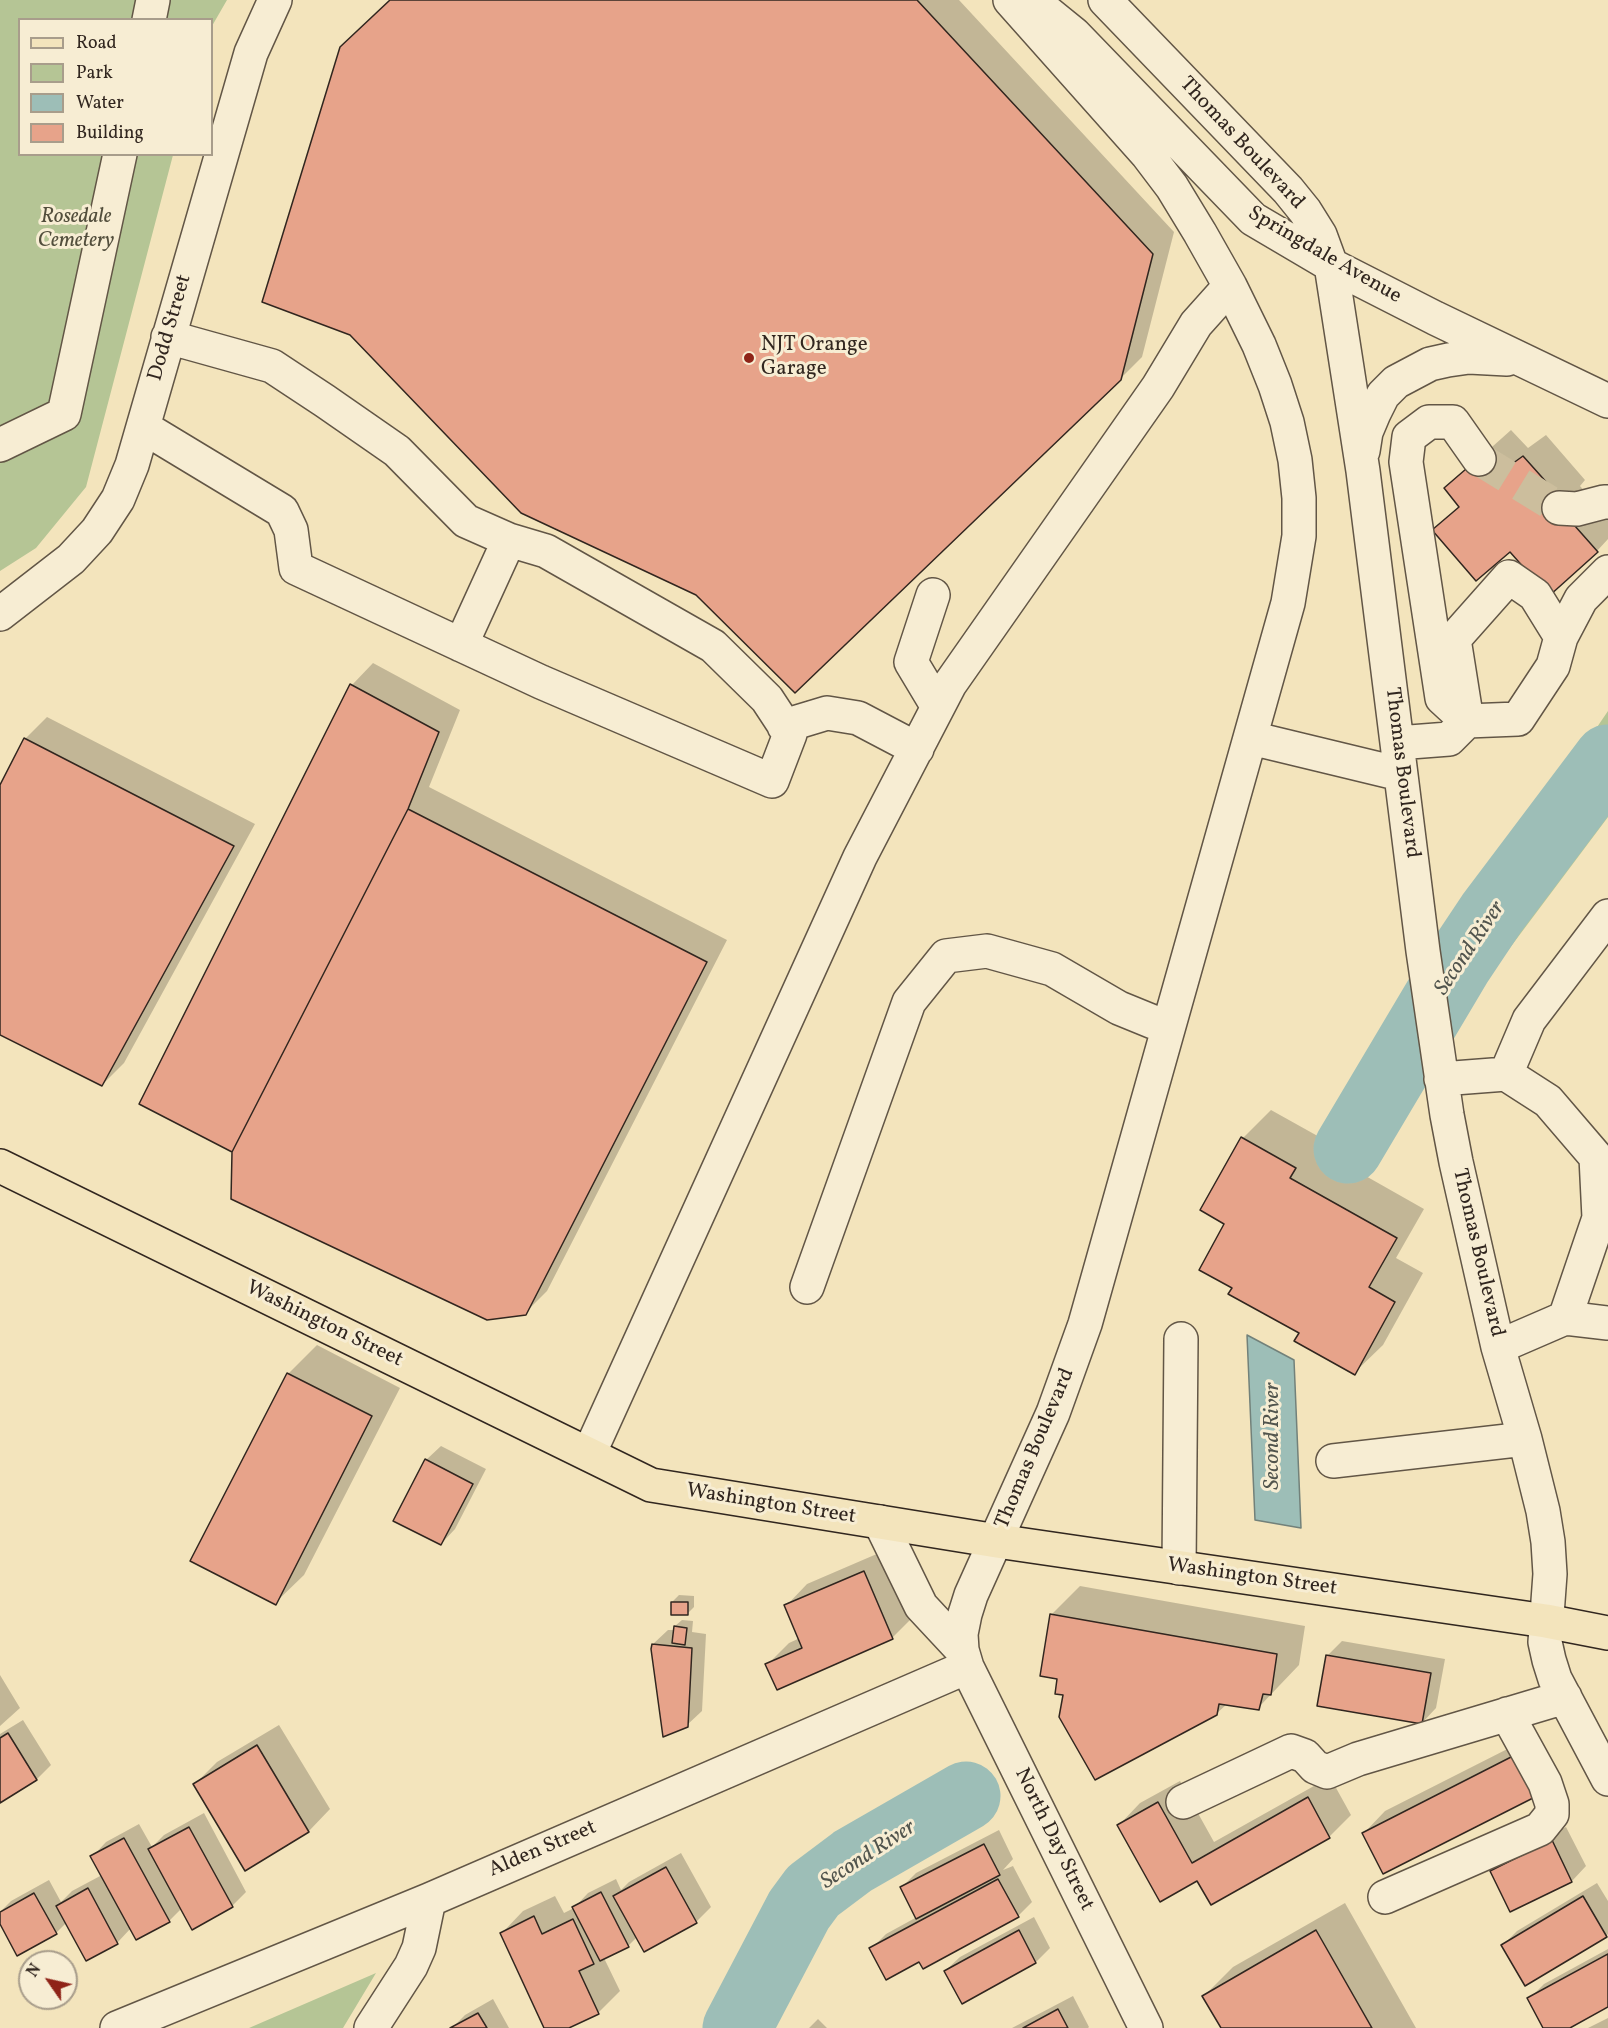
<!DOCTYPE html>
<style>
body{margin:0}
#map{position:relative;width:1608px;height:2028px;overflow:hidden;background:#f3e4bc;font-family:Vollkorn,serif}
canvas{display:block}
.legend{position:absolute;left:18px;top:18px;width:195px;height:138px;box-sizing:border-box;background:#f7edd3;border:2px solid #a89d8b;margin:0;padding:8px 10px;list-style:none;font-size:18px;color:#31261f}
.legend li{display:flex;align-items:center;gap:12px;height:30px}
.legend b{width:30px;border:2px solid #a89d8b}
.north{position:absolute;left:18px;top:1950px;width:60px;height:60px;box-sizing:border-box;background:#f7edd3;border:2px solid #a89d8b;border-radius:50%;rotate:304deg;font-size:16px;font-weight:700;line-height:24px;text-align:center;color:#31261f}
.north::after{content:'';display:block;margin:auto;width:21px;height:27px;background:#8f2418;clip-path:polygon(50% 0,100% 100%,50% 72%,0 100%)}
</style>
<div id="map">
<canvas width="1608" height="2028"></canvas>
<ul class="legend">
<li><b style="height:8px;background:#f3e4bc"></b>Road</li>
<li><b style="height:16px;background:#b5c595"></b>Park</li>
<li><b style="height:16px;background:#9dbeb7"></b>Water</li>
<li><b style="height:16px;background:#e7a38a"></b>Building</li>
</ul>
<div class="north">N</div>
</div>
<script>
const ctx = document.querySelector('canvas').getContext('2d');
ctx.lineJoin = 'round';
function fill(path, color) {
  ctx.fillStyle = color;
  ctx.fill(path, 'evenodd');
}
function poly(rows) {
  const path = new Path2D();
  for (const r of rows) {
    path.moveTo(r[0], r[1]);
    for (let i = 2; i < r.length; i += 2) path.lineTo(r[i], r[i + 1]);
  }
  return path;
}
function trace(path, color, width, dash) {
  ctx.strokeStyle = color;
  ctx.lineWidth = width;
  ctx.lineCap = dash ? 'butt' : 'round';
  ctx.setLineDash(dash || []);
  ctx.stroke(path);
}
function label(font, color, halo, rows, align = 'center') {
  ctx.font = font + ' Vollkorn,serif';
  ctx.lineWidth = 6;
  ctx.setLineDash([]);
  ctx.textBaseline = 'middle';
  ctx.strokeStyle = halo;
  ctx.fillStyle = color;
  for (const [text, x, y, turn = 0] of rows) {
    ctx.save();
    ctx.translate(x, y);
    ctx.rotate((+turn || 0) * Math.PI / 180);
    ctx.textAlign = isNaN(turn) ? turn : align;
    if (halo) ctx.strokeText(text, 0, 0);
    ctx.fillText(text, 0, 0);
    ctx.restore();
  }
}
fill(poly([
 [0,0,227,0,212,26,212,20,20,20,20,154,173,155,86,487,36,548,0,571],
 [1608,711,1608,817,1473,997,1459,930],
 [376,1973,343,2028,249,2028]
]), '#b5c595');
const water = poly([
 [1247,1335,1294,1360,1301,1528,1255,1520,1247,1335]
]);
fill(water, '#9dbeb7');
trace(water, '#72817a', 1.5);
fill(poly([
 [391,0,959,0,1174,232,1142,357,1120,379],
 [1511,430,1528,448,1546,435,1585,480,1580,486,1608,518,1608,539,1597,551,1510,550,1434,531,1460,505,1446,488],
 [373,663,460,710,429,787,727,940,547,1291,525,1313,233,1152,141,1103,352,685],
 [47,717,255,824,124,1063,102,1085,0,1034,0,788,25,739],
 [1271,1110,1323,1139,1318,1149,1424,1209,1396,1258,1423,1273,1383,1345,1354,1373,1301,1333,1234,1287,1226,1223,1243,1138],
 [317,1345,400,1388,304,1575,275,1603,288,1374],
 [441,1446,486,1469,455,1529,441,1544,426,1460],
 [886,1550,914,1616,892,1638,767,1665,789,1643,800,1638,786,1606,807,1584],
 [1080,1586,1305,1626,1299,1665,1258,1708,1227,1704,1216,1714,1065,1694,1059,1678,1051,1615],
 [679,1595,694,1596,694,1607,687,1614,672,1602],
 [682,1620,693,1621,692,1632,706,1634,702,1711,687,1725,653,1644,668,1630,675,1630,675,1626],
 [1342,1641,1445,1659,1436,1708,1422,1723,1327,1656],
 [0,1675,20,1708,0,1726],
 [23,1720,51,1765,37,1779,0,1801,0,1734],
 [279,1725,330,1809,309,1831,246,1869,195,1784,217,1762],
 [1537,1734,1557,1773,1364,1833,1385,1811],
 [1330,1777,1351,1815,1329,1837,1198,1879,1119,1825,1140,1803,1180,1781,1214,1842],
 [204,1813,246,1892,232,1906,182,1908,170,1920,137,1938,131,1928,117,1943,67,1922,56,1933,0,1921,0,1912,11,1901,49,1880,61,1902,72,1891,102,1875,92,1857,106,1842,139,1824,152,1847,164,1835],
 [1566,1827,1586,1866,1572,1881,1511,1910,1492,1871,1506,1857],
 [999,1830,1013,1859,1003,1870,1013,1866,1032,1902,1018,1916,920,1960,871,1949,886,1934,917,1917,902,1887,916,1873],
 [681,1853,711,1907,696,1922,637,1937,628,1946,604,1958,620,1991,598,2013,565,2028,545,2028,502,1933,523,1911,555,1896,564,1913,574,1908,588,1893,616,1879,621,1890,629,1882],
 [1597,1883,1608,1901,1608,1934,1606,1936,1502,1946,1517,1931],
 [1345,1903,1416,2028,1223,2028,1204,1996,1233,1967],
 [1034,1917,1050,1948,1036,1962,962,2002,945,1971,960,1957],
 [1608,1949,1608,2006,1567,2028,1545,2028,1529,1999,1544,1984],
 [1073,1996,1089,2027,1088,2028,1012,2028],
 [493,1999,509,2028,452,2028,465,2015],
 [1608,2018,1608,2028,1588,2028],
 [818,2019,827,2028,809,2028]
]), '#0003');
trace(poly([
 [1348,1149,1458,964,1492,913,1608,759],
 [737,2028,799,1910,813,1891,853,1861,966,1796]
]), '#9dbeb7', 69);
const building = poly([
 [390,0,917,0,1153,254,1121,380,795,693,696,595,521,513,350,335,262,302,340,47,390,0],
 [1488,450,1505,469,1523,456,1565,503,1559,508,1598,552,1549,596,1510,552,1476,581,1432,530,1459,507,1444,488,1488,450],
 [350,684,439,732,408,809,232,1152,139,1104,350,684],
 [24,738,234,846,102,1086,0,1035,0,785,24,738],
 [408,809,707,962,526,1315,487,1320,231,1199,232,1152,408,809],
 [1241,1137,1296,1168,1290,1178,1397,1238,1369,1287,1395,1302,1355,1375,1294,1341,1299,1333,1228,1294,1232,1288,1199,1270,1224,1224,1200,1210,1241,1137],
 [287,1373,372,1416,276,1605,190,1561,287,1373],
 [425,1459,473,1484,441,1545,393,1521,425,1459],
 [864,1571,893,1639,777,1690,765,1664,802,1648,784,1605,864,1571],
 [671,1602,688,1602,688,1615,671,1615,671,1602],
 [1050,1614,1277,1654,1271,1695,1263,1694,1259,1710,1219,1704,1217,1715,1095,1780,1059,1717,1063,1695,1055,1694,1057,1679,1040,1676,1050,1614],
 [674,1626,687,1628,685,1645,672,1643,674,1626],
 [652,1644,692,1648,688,1727,663,1737,651,1649,652,1644],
 [1326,1655,1431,1673,1422,1724,1317,1706,1326,1655],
 [8,1733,37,1780,0,1803,0,1738,8,1733],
 [257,1745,309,1832,245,1871,193,1784,257,1745],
 [1515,1755,1537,1796,1383,1874,1362,1833,1515,1755],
 [1308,1797,1330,1838,1211,1905,1197,1881,1160,1902,1117,1825,1158,1802,1192,1863,1308,1797],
 [189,1827,233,1907,192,1930,148,1849,189,1827],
 [124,1838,170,1922,136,1940,90,1856,124,1838],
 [1552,1840,1572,1882,1510,1912,1490,1871,1552,1840],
 [984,1844,1000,1875,916,1919,900,1887,984,1844],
 [666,1867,697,1923,644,1952,613,1896,666,1867],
 [998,1879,1019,1917,923,1969,919,1962,886,1980,869,1948,998,1879],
 [88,1888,118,1944,86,1961,56,1906,88,1888],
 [601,1892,629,1947,600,1961,572,1907,601,1892],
 [34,1893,57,1934,17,1956,0,1924,0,1912,34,1893],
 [1583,1896,1607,1937,1525,1986,1501,1945,1583,1896],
 [534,1916,542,1934,573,1919,594,1964,579,1971,599,2014,569,2028,544,2028,500,1933,534,1916],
 [1019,1930,1036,1963,962,2004,944,1971,1019,1930],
 [1316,1930,1372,2028,1221,2028,1202,1996,1316,1930],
 [1608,1954,1608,2007,1570,2028,1543,2028,1527,1998,1608,1954],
 [1058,2009,1068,2028,1023,2028,1058,2009],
 [478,2013,487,2028,450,2028,478,2013]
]);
fill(building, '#e7a38a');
trace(building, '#31261f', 1.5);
trace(poly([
 [1479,459,1559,508]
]), '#ccbe9d', 33, [33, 16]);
const minor = poly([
 [1010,0,1147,154,1172,187,1200,233,1230,286,1259,345,1275,385,1287,422,1295,460,1299,498,1299,536,1288,603,1085,1324,1053,1413,971,1595,965,1614,961,1634,962,1650,967,1667,1146,2028],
 [1032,0,1074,34,1253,219,1331,265,1435,318,1608,401],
 [1105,0,1288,190,1305,211,1320,235,1331,265,1363,471,1423,951,1447,1115,1456,1162,1498,1347,1525,1439,1543,1511,1548,1542,1550,1574,1545,1642,1549,1660,1555,1679,1608,1779],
 [149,20,153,0],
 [168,337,272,366,325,401,397,451,466,521,509,540,461,645],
 [143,427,282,511,291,530,296,568,541,682,772,781,790,734,767,699,713,646,546,551,509,540],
 [0,445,64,414,120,154],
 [1363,451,1366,432,1374,413,1383,395,1396,382,1430,364,1448,360,1469,357,1507,359],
 [1559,508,1577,509,1604,502,1608,502],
 [933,595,911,662,938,707],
 [0,614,71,559,97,531,118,499,132,465,251,53,275,0],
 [1561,637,1535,595,1509,577,1454,639,1467,721,1518,719,1553,666,1561,637,1581,599,1608,572],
 [784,726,827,713,858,718,917,749],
 [1251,738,1400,774],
 [1397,743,1449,739,1467,721,1442,698,1406,462,1409,437,1429,422,1453,422,1479,459],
 [1506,1074,1529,1020,1608,916],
 [1441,1079,1506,1074,1548,1101,1596,1157,1599,1218,1565,1318,1498,1347],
 [807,1287,909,1002,946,956,987,951,1052,969,1119,1008,1168,1028],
 [1565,1318,1608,1323],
 [589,1454,860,857,950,684,1158,387,1196,324,1230,286],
 [1333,1461,1525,1439],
 [880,1522,921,1606,962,1650],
 [1179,1568,1181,1339],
 [1183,1802,1291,1751,1305,1756,1315,1767,1327,1772,1358,1759,1565,1697],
 [1385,1897,1540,1829,1552,1814,1552,1804,1545,1783,1507,1714],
 [117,2028,429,1900,967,1667],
 [371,2028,411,1966,419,1948,429,1900]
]);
const major = poly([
 [0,1166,651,1485,997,1541,1546,1621,1608,1633]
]);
trace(minor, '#625646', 36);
trace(major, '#31261f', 36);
trace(minor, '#f7edd3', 33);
trace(major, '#f3e4bc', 33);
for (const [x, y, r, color] of [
 [749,358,6,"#8f2418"]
]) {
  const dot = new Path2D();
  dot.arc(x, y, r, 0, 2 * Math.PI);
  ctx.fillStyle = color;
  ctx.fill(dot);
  trace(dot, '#f7edd3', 2);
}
label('21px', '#31261f', '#f7edd3', [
 ["Thomas Boulevard",1241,144,47],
 ["Springdale Avenue",1324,256,30],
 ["Dodd Street",171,328,-74],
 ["Thomas Boulevard",1401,773,83],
 ["Thomas Boulevard",1477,1253,77],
 ["Washington Street",324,1325,26],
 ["Thomas Boulevard",1036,1449,-67],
 ["Washington Street",771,1505,9],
 ["Washington Street",1252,1578,8],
 ["North Day Street",1053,1840,64],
 ["Alden Street",543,1850,-23]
]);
label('italic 21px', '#524e3c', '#f7edd3', [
 ["Rosedale",76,218],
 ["Cemetery",76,242]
]);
label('21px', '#31261f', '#f7edd3', [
 ["NJT Orange",761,346],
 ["Garage",761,370]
], 'left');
label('italic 22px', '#51544d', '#f7edd3', [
 ["Second River",1471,949,-56],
 ["Second River",1274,1436,-90],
 ["Second River",869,1856,-33]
]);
</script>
